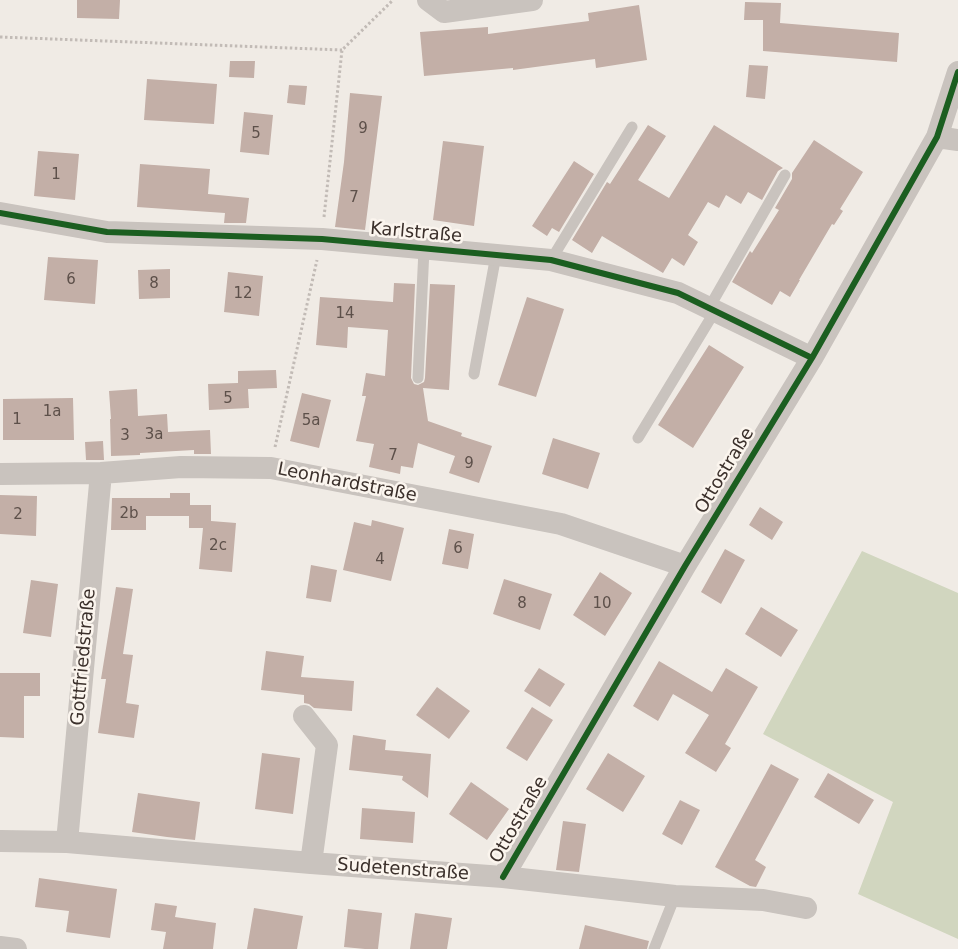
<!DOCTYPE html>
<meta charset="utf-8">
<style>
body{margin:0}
canvas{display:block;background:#f0ebe5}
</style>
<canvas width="958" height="949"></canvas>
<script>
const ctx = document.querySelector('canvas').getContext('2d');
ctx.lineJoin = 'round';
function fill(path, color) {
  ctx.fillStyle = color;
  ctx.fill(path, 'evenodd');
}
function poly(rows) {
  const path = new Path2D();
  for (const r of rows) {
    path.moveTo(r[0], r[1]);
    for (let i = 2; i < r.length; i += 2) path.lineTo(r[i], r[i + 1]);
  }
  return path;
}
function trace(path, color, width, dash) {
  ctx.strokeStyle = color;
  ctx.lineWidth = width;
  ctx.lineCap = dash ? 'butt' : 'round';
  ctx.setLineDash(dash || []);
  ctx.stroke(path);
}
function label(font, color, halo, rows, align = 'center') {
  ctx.font = font + ' "DejaVu Sans",sans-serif';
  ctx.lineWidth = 5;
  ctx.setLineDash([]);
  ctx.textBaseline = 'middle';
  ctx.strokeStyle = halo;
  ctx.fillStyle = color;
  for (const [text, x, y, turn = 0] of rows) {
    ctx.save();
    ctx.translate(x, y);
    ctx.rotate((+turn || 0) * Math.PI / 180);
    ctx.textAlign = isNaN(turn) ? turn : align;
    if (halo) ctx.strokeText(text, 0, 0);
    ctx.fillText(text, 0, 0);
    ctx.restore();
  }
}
fill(poly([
 [862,551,958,593,958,939,858,894,893,802,763,734]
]), '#d1d6bf');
fill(poly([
 [77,0,120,0,119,19,77,18],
 [745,2,781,3,780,23,899,33,897,62,763,51,763,20,744,20],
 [639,5,647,60,596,68,595,59,513,70,513,68,424,76,420,32,488,27,488,34,589,21,588,13],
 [230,61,255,61,254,78,229,77],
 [749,65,768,66,765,99,746,97],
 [147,79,217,84,214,124,144,120],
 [289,85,307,86,305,105,287,103],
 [350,93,382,96,365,230,335,227,344,162],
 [244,112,273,115,269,155,240,152],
 [648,125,666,136,638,180,669,198,714,125,783,168,778,171,762,200,748,192,741,204,726,195,719,208,708,202,688,235,698,242,684,266,672,258,663,273,602,236,592,253,572,240,607,182,610,184],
 [814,140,863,172,840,209,843,211,834,225,832,224,799,280,800,280,790,297,780,291,772,305,732,282,750,251,752,253,779,210,775,208,792,179,792,173],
 [443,141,484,146,474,226,433,220],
 [38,151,79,154,75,200,34,196],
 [574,161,594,174,559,232,552,228,547,236,532,226],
 [140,164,210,169,208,194,249,198,246,223,224,223,225,213,137,207],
 [48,257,98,260,95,304,44,300],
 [170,269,170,298,139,299,138,270],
 [228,272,263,276,259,316,224,312],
 [394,283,415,284,411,378,414,384,418,385,424,382,425,378,430,284,455,285,449,390,423,388,428,421,462,433,461,436,492,446,479,483,449,473,455,456,418,443,413,468,401,466,400,474,369,467,374,444,356,441,366,396,362,396,366,373,385,376,388,330,348,327,347,348,316,345,320,297,393,302],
 [527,297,564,309,536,397,498,385],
 [709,345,744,367,693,448,658,425],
 [276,370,277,388,248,389,249,408,209,410,208,384,238,383,238,371],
 [137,389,138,416,167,414,168,432,210,430,211,454,194,454,194,450,140,453,140,455,111,456,110,419,111,419,109,391],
 [302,393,331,400,319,448,290,441],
 [73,398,74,440,3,440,3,399],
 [553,438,600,453,588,489,542,474],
 [103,441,104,460,86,460,85,442],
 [170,493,190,493,190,505,211,505,211,521,236,523,232,572,199,569,203,528,189,528,189,510,189,516,146,516,146,530,111,530,112,498,170,498],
 [0,495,37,496,36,536,0,534],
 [760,507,783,522,772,540,749,525],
 [372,520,404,528,391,581,343,570,354,522,371,526],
 [449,529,474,534,468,569,442,564],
 [725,549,745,560,721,604,701,592],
 [311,565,337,570,331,602,306,598],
 [600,572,632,593,605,636,573,615],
 [504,579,552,594,540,630,493,614],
 [31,580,58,584,51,637,23,633],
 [116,587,133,589,123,654,133,655,126,703,139,705,134,738,98,733,106,679,101,679],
 [761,607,798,630,781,657,745,634],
 [266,651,304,656,301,677,354,681,352,711,314,708,309,704,304,703,304,695,261,690],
 [659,661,712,692,726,668,758,687,725,744,731,748,716,772,685,753,709,715,673,694,658,721,633,706],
 [539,668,565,684,550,707,524,691],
 [0,673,40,673,40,696,24,696,24,738,0,737],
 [437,687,470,711,449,739,416,715],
 [532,707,553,720,527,761,506,748],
 [353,735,386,740,385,750,431,754,428,798,402,780,403,776,349,770],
 [262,753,300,758,293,814,255,809],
 [608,753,645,776,623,812,586,789],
 [771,764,799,779,755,860,766,867,756,887,750,886,715,867],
 [828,773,874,800,859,824,814,797],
 [471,782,509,809,487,840,449,814],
 [138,793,200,802,195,840,167,837,132,832],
 [680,800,700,810,682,845,662,834],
 [362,808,415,812,413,843,360,839],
 [563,821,586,824,579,872,556,870],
 [39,878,117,889,110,938,66,932,69,911,35,907],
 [155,903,177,906,175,917,216,923,213,949,163,949,166,932,151,930],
 [254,908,303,916,297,949,247,949],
 [348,909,382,913,378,949,365,949,344,947],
 [415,913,452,918,447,949,410,949],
 [585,925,649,941,647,949,579,949]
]), '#c3afa7');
trace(poly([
 [0,37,342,50],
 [324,217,342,50,393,0],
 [275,447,317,260]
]), '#c2bbb6', 3, [2.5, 2.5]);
trace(poly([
 [551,260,632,127],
 [709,308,785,175],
 [474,374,496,255],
 [418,378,424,249],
 [638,438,715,311],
 [654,949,675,896]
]), '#c9c3be', 11);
trace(poly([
 [428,0,444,12,532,0],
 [937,137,958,140],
 [0,213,107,232,322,239,551,260,678,293,812,358],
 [0,474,101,473,181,467,271,468,561,524,685,566],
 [304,716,327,745,311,863],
 [0,841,67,842,311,863,503,877,675,896,763,900,806,908],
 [67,842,101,473],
 [503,877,685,566,812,358,937,137,958,72],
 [0,947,16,949]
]), '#c9c3be', 22);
trace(poly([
 [0,213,107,232,322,239,551,260,678,293,812,358],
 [503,877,685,566,812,358,937,137,958,72]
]), '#1b5e20', 6);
label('15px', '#5d504a', null, [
 ["9",363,129],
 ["5",256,134],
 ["1",56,175],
 ["7",354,198],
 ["6",71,280],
 ["8",154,284],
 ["12",243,294],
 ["14",345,314],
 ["5",228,399],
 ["1a",52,412],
 ["1",17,420],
 ["5a",311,421],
 ["3a",154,435],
 ["3",125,436],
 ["7",393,456],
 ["9",469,464],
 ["2b",129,514],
 ["2",18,515],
 ["2c",218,546],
 ["6",458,549],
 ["4",380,560],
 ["8",522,604],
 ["10",602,604]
]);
label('18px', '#3b302b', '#fbf5ee', [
 ["Karlstraße",416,233,5],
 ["Ottostraße",725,471,-59],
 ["Leonhardstraße",347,483,11],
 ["Gottfriedstraße",84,657,-85],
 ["Ottostraße",519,820,-60],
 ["Sudetenstraße",403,870,4]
]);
</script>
